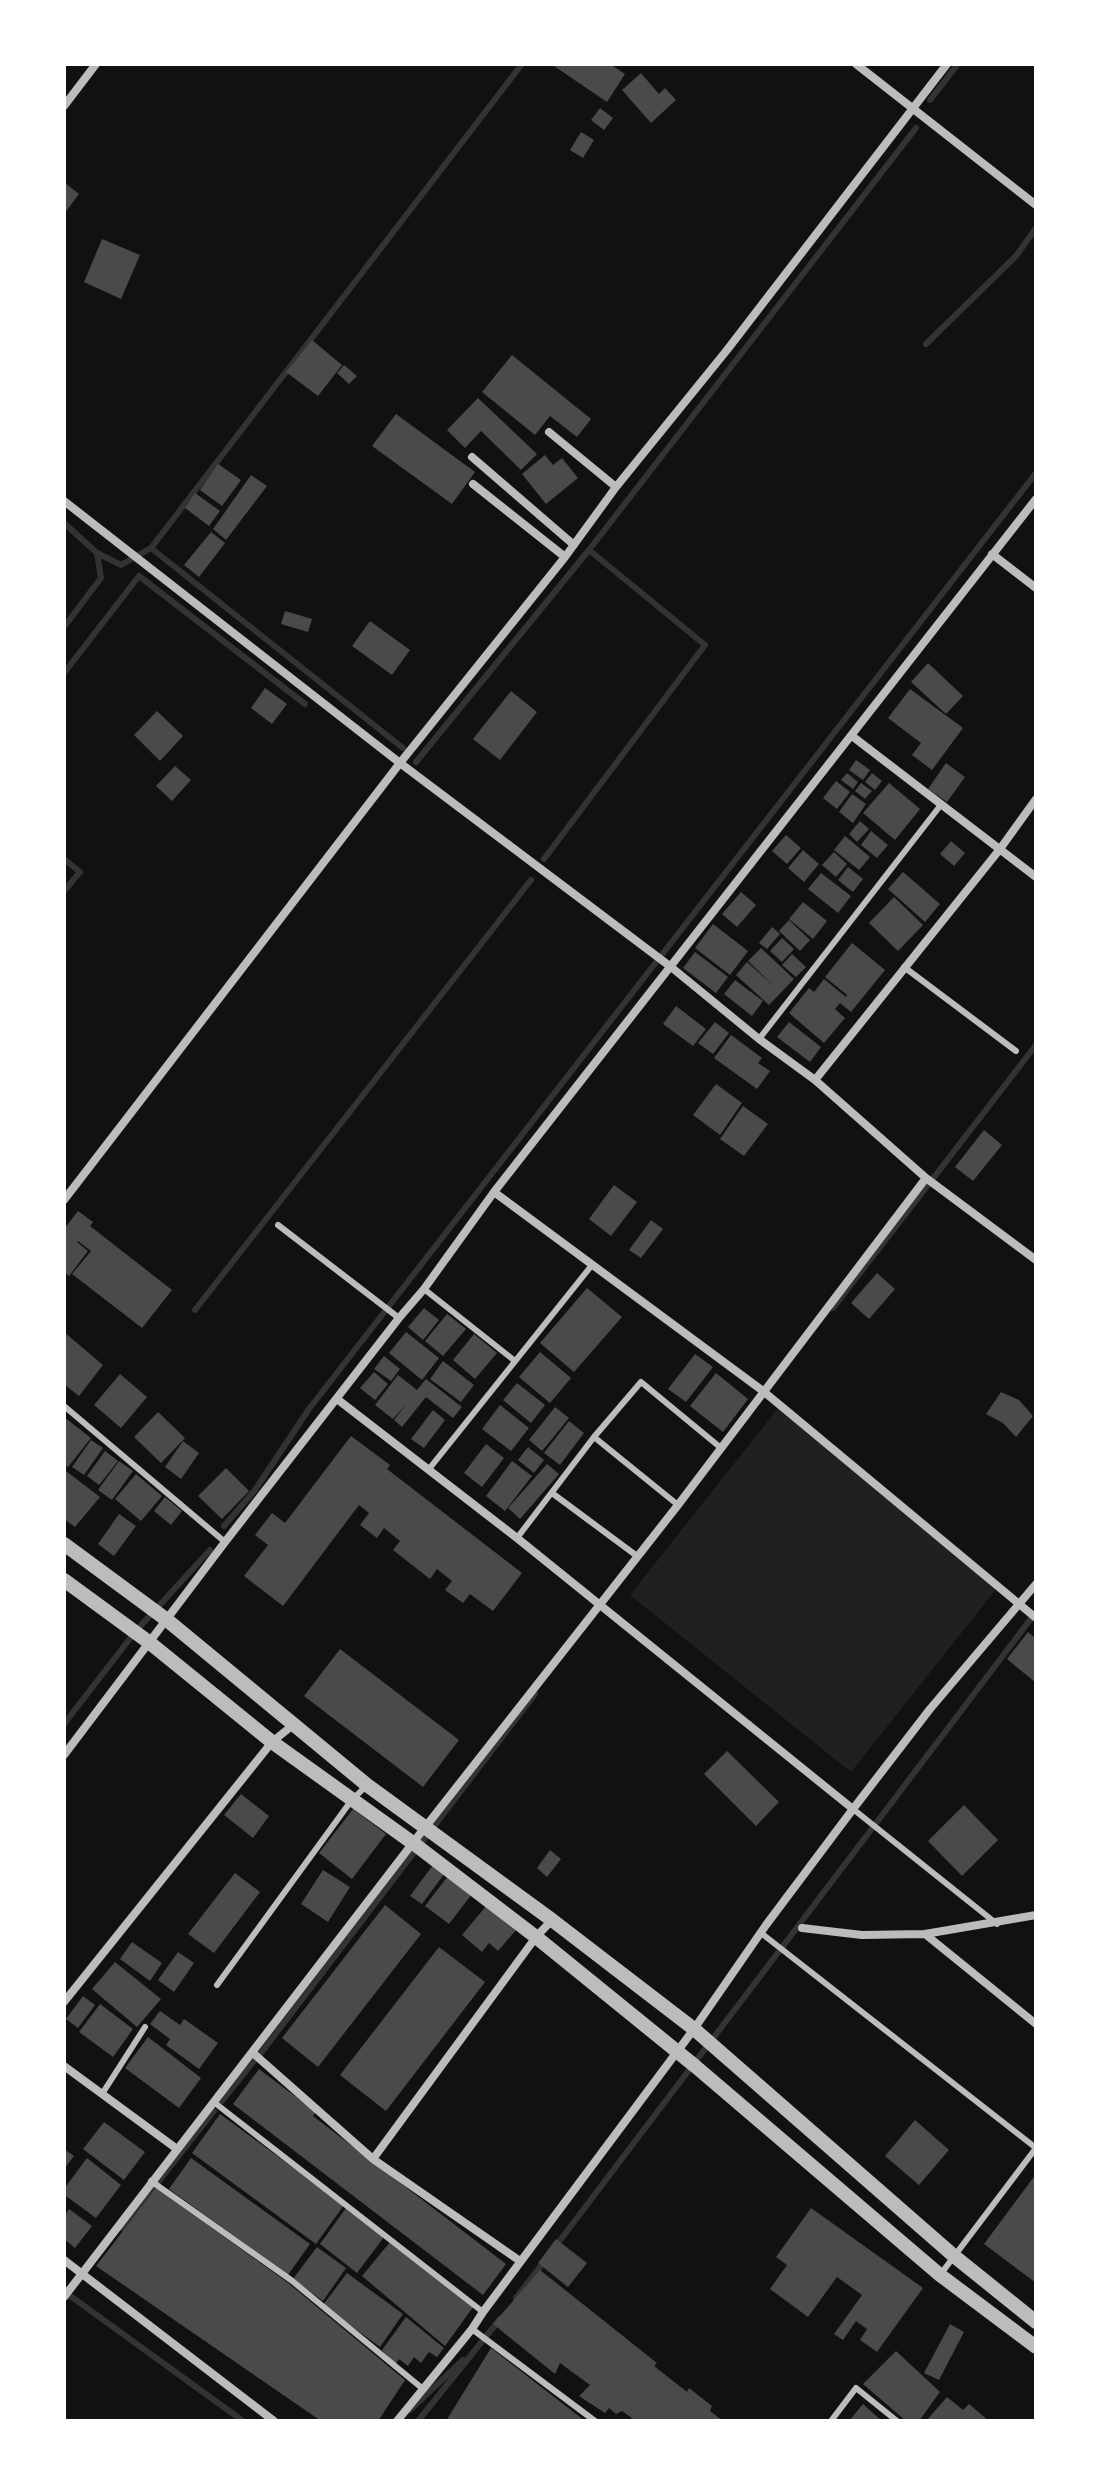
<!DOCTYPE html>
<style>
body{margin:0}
#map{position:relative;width:1100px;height:2485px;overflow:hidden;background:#111;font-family:Inter,sans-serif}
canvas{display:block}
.frame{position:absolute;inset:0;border:66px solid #fff;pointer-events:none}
</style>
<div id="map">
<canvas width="1100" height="2485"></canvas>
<div class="frame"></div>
</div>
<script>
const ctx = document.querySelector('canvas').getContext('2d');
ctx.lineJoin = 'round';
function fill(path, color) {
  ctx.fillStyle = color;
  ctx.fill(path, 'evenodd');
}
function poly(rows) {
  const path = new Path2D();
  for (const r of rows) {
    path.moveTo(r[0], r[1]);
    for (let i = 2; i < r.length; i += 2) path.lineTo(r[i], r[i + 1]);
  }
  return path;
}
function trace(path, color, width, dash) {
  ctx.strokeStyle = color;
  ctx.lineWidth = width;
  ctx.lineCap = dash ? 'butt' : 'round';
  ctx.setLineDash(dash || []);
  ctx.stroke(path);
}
fill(poly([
 [783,1402,1001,1583,851,1772,630,1595]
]), '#202020');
trace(poly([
 [930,100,958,64],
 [926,344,1016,256,1036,228],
 [64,523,97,553,121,565,151,548,522,64],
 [151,548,403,748],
 [64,627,101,578,97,553],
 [64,673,139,576,305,704],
 [416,762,589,550,916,128],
 [64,859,80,872,64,891],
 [544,859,705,645,589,550],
 [833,1308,1036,1045],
 [195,1310,531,880],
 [224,1526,255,1490,309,1409,1036,473],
 [64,1724,135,1632,210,1550],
 [261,2053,535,1694],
 [222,2101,254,2061],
 [122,2228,214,2111],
 [555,2247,1036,1612],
 [69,2295,243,2421],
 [516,2298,546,2259],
 [410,2410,463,2360],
 [418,2421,500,2319]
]), '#333', 6);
fill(poly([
 [551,64,610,64,625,74,607,102],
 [641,73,659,94,665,88,676,100,651,123,622,90],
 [600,108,613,118,604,130,591,120],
 [581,132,594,140,583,158,570,150],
 [64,182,79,194,64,214],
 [102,239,140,255,121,299,84,282],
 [312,340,342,365,318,396,286,372],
 [512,355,591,419,577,437,550,416,535,435,482,392],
 [344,365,357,376,349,384,337,373],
 [478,398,537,454,521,470,481,431,465,448,447,430],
 [396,414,475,472,452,504,372,446],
 [545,455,553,465,562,458,578,478,546,504,522,474],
 [218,464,241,480,222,506,200,490],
 [251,475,267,486,226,540,213,529],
 [195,493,220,511,209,526,185,508],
 [211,532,225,543,199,577,184,565],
 [285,611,312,619,308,632,281,624],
 [370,621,410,650,392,675,352,646],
 [928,663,963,696,946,714,911,682],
 [265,688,287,704,272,724,251,708],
 [910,689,963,728,932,770,912,755,921,743,888,718],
 [511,691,537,712,500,760,473,739],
 [157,711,183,736,160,761,134,735],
 [856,760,870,770,863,780,849,770],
 [946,763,965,777,947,802,928,789],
 [175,766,191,780,172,801,156,786],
 [847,773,858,782,853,789,841,780],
 [872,773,882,781,875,790,865,782],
 [836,781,850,792,837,809,823,798],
 [861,783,872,791,865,799,855,791],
 [889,783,920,809,895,840,863,813],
 [852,794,866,804,853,823,839,812],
 [860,821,869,829,857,842,849,834],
 [871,831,888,845,877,858,861,845],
 [786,835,801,848,787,864,772,851],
 [845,836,870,857,859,870,834,850],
 [951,841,965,853,954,866,940,854],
 [803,850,819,864,804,882,788,868],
 [834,852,847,864,836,877,822,865],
 [848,867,863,879,853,892,838,880],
 [903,872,940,904,925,922,888,889],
 [821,873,851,896,838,913,808,889],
 [741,892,756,905,737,927,722,914],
 [894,897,923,925,898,951,869,923],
 [803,902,827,921,813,939,789,919],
 [789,920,810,940,800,951,779,931],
 [713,924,748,951,730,975,695,948],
 [772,927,780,934,767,949,759,943],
 [782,938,794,949,782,962,770,951],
 [852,943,885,970,851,1012,840,1003,835,1009,845,1018,824,1043,789,1013,809,988,814,992,824,979,846,997,847,995,825,977],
 [761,948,794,979,769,1005,736,975,747,962,775,987,748,961],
 [695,952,728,977,716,993,683,968],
 [792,954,806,967,796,977,782,965],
 [735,980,763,1001,752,1016,724,994],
 [676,1006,706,1029,693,1046,663,1024],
 [715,1022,729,1033,713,1054,698,1043],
 [789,1022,821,1047,810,1062,777,1037],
 [731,1035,762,1058,758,1063,770,1071,757,1089,714,1058],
 [716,1084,742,1103,720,1135,693,1115],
 [743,1106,768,1124,744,1156,720,1139],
 [984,1130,1002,1145,973,1181,955,1167],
 [614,1185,637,1202,611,1236,589,1219],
 [78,1211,93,1222,90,1226,172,1290,142,1328,72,1274,91,1251,78,1241,77,1242,88,1251,69,1276,64,1272,64,1229],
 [651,1220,663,1229,641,1258,629,1250],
 [877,1273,895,1289,869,1319,851,1303],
 [587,1288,622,1317,574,1372,540,1343],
 [424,1308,439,1320,423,1340,408,1327],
 [447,1314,466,1329,443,1356,425,1341],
 [64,1332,103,1365,79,1396,64,1384],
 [406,1332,439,1358,422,1380,389,1353],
 [474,1334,497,1353,475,1379,453,1360],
 [540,1352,571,1378,550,1403,519,1377],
 [695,1354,713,1367,686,1402,668,1389],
 [384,1356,400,1369,391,1381,374,1369],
 [443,1361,474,1385,461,1402,430,1379],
 [374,1372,388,1384,375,1400,360,1388],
 [716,1373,748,1399,723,1432,690,1406],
 [120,1374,147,1397,121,1428,94,1405],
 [398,1375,417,1390,426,1379,462,1407,453,1418,426,1397,402,1427,394,1420,406,1404,393,1419,375,1405],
 [517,1383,545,1405,531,1423,503,1400],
 [1001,1392,1019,1400,1033,1416,1016,1437,1003,1423,986,1414],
 [500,1405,529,1428,511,1451,482,1429],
 [555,1407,569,1418,542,1451,529,1440],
 [433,1410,445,1420,424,1448,411,1439],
 [158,1412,185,1438,161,1463,134,1437],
 [64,1417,91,1438,68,1467,64,1465],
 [569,1421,584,1433,560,1465,544,1453],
 [351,1436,390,1465,387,1469,522,1573,493,1611,470,1594,463,1603,445,1590,452,1581,437,1569,430,1579,393,1550,400,1541,384,1528,377,1538,360,1525,369,1513,359,1505,283,1606,244,1576,268,1545,255,1535,272,1513,285,1523],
 [91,1440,103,1448,84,1475,72,1467],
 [183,1441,199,1453,181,1479,165,1467],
 [486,1444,504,1458,482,1487,464,1473],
 [528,1447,544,1460,534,1473,518,1460],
 [105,1451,118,1461,99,1485,87,1476],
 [119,1461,133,1471,112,1500,98,1490],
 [512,1461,532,1476,505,1511,486,1496],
 [547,1464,559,1474,520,1519,508,1508],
 [226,1468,249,1491,222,1519,198,1496],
 [66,1471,100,1497,75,1527,64,1519,64,1474],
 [136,1474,162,1496,141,1521,115,1499],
 [165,1497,182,1511,171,1525,154,1511],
 [119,1514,136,1526,114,1556,98,1544],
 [1028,1632,1036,1639,1036,1683,1007,1659],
 [340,1649,459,1740,423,1787,304,1696],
 [727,1751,779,1802,756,1826,704,1774],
 [241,1794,269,1816,253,1838,224,1815],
 [964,1805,998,1840,962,1876,928,1841],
 [353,1809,386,1834,352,1879,319,1853],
 [550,1850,561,1859,547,1877,537,1868],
 [433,1865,445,1873,422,1904,410,1896],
 [323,1870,350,1887,328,1922,301,1904],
 [235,1873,260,1892,214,1953,188,1934],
 [448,1876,472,1894,449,1924,425,1906],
 [385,1905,421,1934,318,2067,282,2038],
 [487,1905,516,1930,498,1951,489,1943,482,1952,462,1935],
 [132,1942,162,1963,150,1981,120,1959],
 [439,1947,485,1982,386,2111,340,2075],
 [178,1952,194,1963,174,1992,158,1980],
 [115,1962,161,1999,137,2027,92,1989],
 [83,1996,95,2005,78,2028,66,2019],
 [100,2004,133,2029,113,2057,79,2032],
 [160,2011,180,2025,184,2019,218,2043,199,2069,166,2045,170,2039,150,2024],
 [148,2037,201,2078,179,2108,125,2068],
 [259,2069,316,2112,313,2116,506,2264,483,2295,233,2104],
 [220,2114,344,2205,316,2244,192,2153],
 [915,2120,949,2150,919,2185,885,2156],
 [104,2122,145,2152,124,2180,83,2149],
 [64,2149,74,2156,64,2169],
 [87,2158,121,2185,96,2218,66,2196,64,2199,64,2189],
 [191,2158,310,2244,288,2275,169,2189],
 [1036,2174,1036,2283,984,2244],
 [156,2188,287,2282,405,2380,378,2421,321,2421,96,2266],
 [346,2208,384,2237,357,2273,320,2244],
 [811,2208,923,2288,877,2352,860,2340,867,2329,856,2321,843,2340,834,2334,862,2295,837,2277,808,2317,770,2289,787,2265,776,2257],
 [69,2209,92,2226,75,2248,64,2239,64,2217],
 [556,2239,587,2263,568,2287,538,2263],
 [391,2241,473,2307,445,2346,362,2276],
 [317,2247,346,2268,323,2301,293,2279],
 [540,2270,657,2363,654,2366,687,2392,689,2388,712,2406,710,2411,723,2421,636,2421,622,2411,616,2414,609,2408,605,2413,579,2396,590,2385,560,2363,555,2374,493,2324],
 [347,2273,403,2314,380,2347,323,2305],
 [406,2317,444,2348,437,2357,429,2352,421,2363,414,2357,408,2366,399,2359,395,2365,382,2350],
 [950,2324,964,2332,939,2380,924,2373],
 [491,2348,585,2421,446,2421],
 [896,2351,940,2392,919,2421,906,2421,863,2384],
 [947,2397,963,2410,969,2404,989,2421,926,2421],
 [863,2404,882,2421,849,2421]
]), '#4a4a4a');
trace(poly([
 [904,967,1016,1051],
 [759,1039,940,806],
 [278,1225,399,1318],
 [424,1289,515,1361],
 [64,1406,225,1542],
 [594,1437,678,1505],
 [429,1469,592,1265],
 [552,1493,637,1556],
 [517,1538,594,1437,641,1382,721,1448],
 [853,1809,997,1924],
 [761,1933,1036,2148],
 [217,1985,351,1801,367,1785],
 [102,2094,145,2027],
 [215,2103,483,2312],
 [151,2181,291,2280,423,2389],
 [940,2275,1036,2148],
 [472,2329,595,2421],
 [831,2421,856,2388,897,2421]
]), '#bcbcbc', 6);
trace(poly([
 [856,64,1036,205],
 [64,106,96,64],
 [549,432,616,487],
 [472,457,574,545],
 [473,484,565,557],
 [64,501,400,763,671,967,759,1039,815,1080,926,1178,1036,1260],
 [992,554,1036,588],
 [852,736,1036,877],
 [815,1080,1000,849,1036,799],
 [494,1192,763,1391,1036,1618],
 [64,1200,400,763,565,557,616,487,727,350,947,64],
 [337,1399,517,1538,853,1809],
 [64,1755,225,1542,399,1318,424,1289,494,1192,1036,499],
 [802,1928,862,1935,925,1934,1036,1915],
 [925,1934,1036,2024],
 [64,2002,272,1742,293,1725],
 [253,2053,373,2159,520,2261],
 [64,2066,177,2149],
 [373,2159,536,1937,552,1920],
 [64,2260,274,2421],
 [64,2297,412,1844,678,1505,926,1178],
 [397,2421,472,2329,483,2312,694,2029,766,1925,853,1809,930,1709,1036,1584]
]), '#bcbcbc', 8);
trace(poly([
 [64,1544,167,1620,367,1785,552,1920,694,2029,954,2256,1036,2322],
 [64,1580,150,1643,272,1742,417,1846,536,1937,695,2066,940,2275,1036,2347]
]), '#bcbcbc', 14);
</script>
